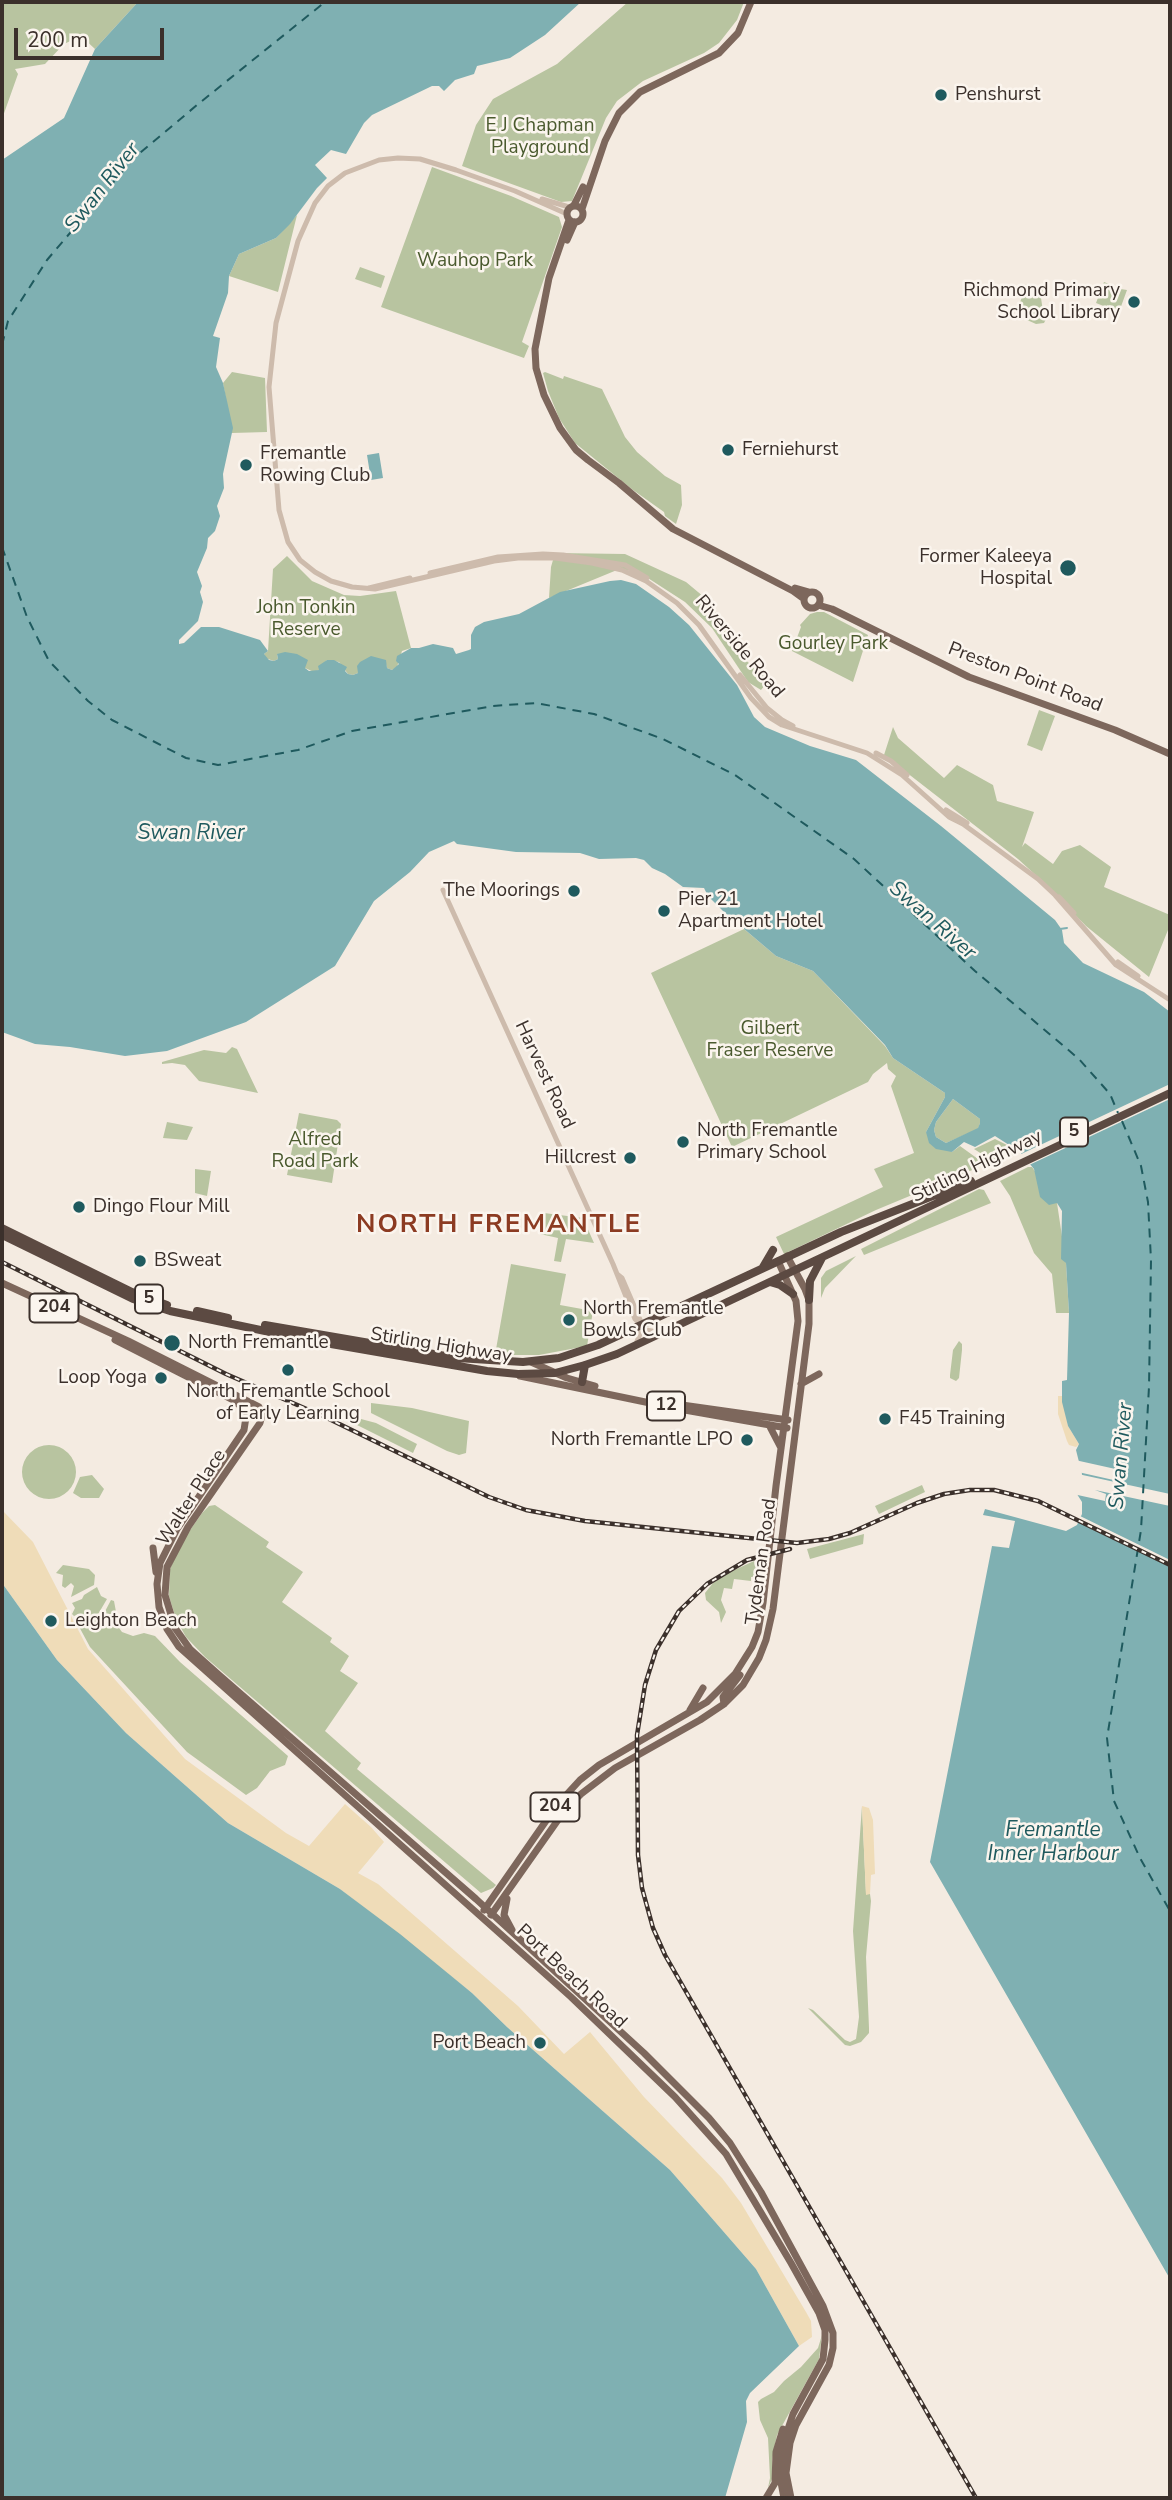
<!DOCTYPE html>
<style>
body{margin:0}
#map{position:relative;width:1172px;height:2500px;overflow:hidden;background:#f4ebe1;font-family:"Nunito Sans",sans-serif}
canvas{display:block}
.frame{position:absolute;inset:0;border:4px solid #3b302b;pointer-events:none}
.scale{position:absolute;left:14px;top:28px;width:150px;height:32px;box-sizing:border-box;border:4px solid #3b302b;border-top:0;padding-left:9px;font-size:21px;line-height:24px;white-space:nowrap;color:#3b302b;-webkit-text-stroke:5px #fbf5ee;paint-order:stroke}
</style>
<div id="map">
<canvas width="1172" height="2500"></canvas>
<div class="frame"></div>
<div class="scale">200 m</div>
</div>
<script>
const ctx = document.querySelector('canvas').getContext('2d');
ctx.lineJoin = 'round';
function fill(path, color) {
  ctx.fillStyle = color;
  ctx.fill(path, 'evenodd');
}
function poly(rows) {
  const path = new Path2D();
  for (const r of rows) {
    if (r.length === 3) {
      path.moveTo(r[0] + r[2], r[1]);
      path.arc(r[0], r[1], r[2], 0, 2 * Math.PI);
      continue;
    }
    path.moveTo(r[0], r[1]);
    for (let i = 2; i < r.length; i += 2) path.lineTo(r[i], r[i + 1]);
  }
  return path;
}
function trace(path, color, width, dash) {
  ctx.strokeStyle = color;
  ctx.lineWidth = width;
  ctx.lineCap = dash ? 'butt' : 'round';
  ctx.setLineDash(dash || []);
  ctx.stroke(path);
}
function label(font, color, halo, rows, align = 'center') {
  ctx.font = font + ' "Nunito Sans",sans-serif';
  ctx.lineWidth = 5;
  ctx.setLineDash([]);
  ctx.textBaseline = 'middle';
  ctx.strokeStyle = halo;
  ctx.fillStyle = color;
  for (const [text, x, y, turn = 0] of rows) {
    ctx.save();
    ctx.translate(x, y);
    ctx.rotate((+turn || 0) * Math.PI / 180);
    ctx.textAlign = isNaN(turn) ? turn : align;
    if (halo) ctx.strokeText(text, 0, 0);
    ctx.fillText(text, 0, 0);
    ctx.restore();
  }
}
fill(poly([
 [2,2,138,2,95,49,81,36,64,44,45,64,15,69,18,74,2,119],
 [628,2,744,2,737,20,719,43,704,53,643,81,617,101,606,118,572,201,561,202,462,166,476,125,493,99,557,64],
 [432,167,511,196,559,217,562,227,522,342,529,346,524,358,381,307],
 [297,215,278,292,229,276,239,254,276,238],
 [360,267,385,276,381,288,355,279],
 [1104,282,1114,286,1114,288,1127,290,1119,312,1108,308,1108,305,1106,307,1096,303],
 [1026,284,1043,290,1041,298,1044,318,1046,319,1044,323,1036,324,1016,315],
 [232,372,265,378,267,432,232,433,223,383],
 [545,372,563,379,564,376,602,389,625,437,637,452,665,476,681,485,682,505,676,524,665,516,664,512,633,490,575,443,559,418,548,391,543,373],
 [555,553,625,554,686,582,710,602,725,630,743,658,769,680,761,690,748,682,712,628,685,602,637,571,617,570,549,598,551,567],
 [287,556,312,581,344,595,360,596,396,591,411,648,402,651,397,667,392,670,387,668,386,664,359,669,358,673,353,675,348,674,339,662,327,660,319,670,314,672,305,668,305,665,277,654,278,659,274,661,265,658,264,654,268,651,273,569],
 [817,612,824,612,868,635,853,682,792,651,801,627,800,625,810,614],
 [1039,710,1055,716,1042,751,1027,745],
 [893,727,898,738,944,778,957,765,993,785,997,801,1034,812,1022,847,1025,843,1053,864,1062,851,1080,845,1111,867,1104,887,1170,915,1170,925,1149,977,1086,926,1041,880,1018,859,884,755],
 [744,929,776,956,813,971,885,1046,893,1058,945,1093,945,1097,926,1132,952,1152,960,1146,978,1159,977,1168,876,1210,784,1254,776,1237,883,1187,874,1169,914,1153,891,1086,896,1076,888,1069,887,1063,873,1074,868,1082,732,1147,651,973],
 [232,1047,237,1049,258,1093,199,1081,185,1065,172,1063,162,1064,162,1062,204,1050,226,1053],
 [953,1099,980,1119,980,1123,978,1129,946,1143,936,1137,934,1130,936,1122],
 [299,1113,337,1120,341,1124,332,1183,287,1175],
 [167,1122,193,1127,187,1140,163,1138],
 [995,1139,1011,1147,1017,1153,996,1163,974,1149],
 [1028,1167,1032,1167,1057,1203,1066,1263,1069,1313,1056,1313,1052,1274,1034,1253,1010,1196,1000,1181],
 [195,1169,211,1171,207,1196,195,1193],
 [979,1189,984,1190,991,1203,864,1255,861,1249],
 [544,1213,583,1218,594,1243,566,1239,561,1262,554,1261,558,1238,540,1234],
 [856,1256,825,1288,821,1298,821,1278,826,1271],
 [511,1264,566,1274,560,1305,593,1311,587,1346,539,1355,495,1355],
 [959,1341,962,1344,962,1350,959,1378,956,1381,950,1378,950,1375,953,1350],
 [371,1403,412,1408,469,1421,466,1453,459,1455,447,1451,371,1413],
 [361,1419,376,1423,417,1444,413,1453,357,1425],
 [49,1472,27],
 [92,1475,104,1489,99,1498,81,1498,73,1493,80,1477],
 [922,1485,925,1492,879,1514,875,1506],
 [215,1505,269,1542,266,1547,303,1572,282,1602,332,1638,330,1642,349,1656,340,1671,358,1683,325,1731,361,1763,357,1769,496,1885,493,1888,481,1893,205,1657,186,1637,176,1619,169,1596,170,1569,181,1543,202,1513,209,1506],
 [864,1534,863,1544,810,1559,807,1549],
 [754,1561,755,1566,760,1566,761,1577,751,1577,751,1581,734,1579,732,1589,724,1588,721,1600,726,1612,721,1623,719,1612,706,1600,705,1593,713,1583,728,1573],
 [63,1565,89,1569,95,1575,94,1585,71,1597,74,1586,71,1583,65,1588,62,1586,63,1575,56,1573],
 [97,1587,101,1596,107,1599,97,1616,89,1617,79,1614,74,1616,72,1614,75,1608,72,1603,82,1599,84,1595],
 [111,1600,114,1601,119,1628,122,1632,133,1636,144,1633,155,1636,180,1662,288,1756,285,1765,270,1771,257,1788,246,1795,187,1752,90,1647,76,1621,101,1619],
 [862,1806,866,1894,870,1894,871,1901,866,1957,869,2028,869,2033,861,2042,850,2046,845,2045,808,2008,813,2010,845,2040,850,2042,856,2039,859,2017,853,1931],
 [822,2335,819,2359,777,2435,772,2460,772,2479,768,2488,770,2478,768,2438,760,2420,758,2402,761,2399,774,2392,784,2381,801,2367,818,2348]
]), '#b8c4a0');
fill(poly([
 [1058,1396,1062,1396,1068,1426,1079,1444,1076,1447,1069,1445,1067,1441,1058,1414],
 [2,1510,33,1542,88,1649,185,1759,286,1833,309,1846,345,1804,371,1827,384,1842,358,1873,378,1884,518,2006,564,2054,590,2032,644,2097,722,2178,741,2203,806,2312,811,2321,812,2337,799,2346,756,2269,670,2170,507,2027,472,1993,340,1889,228,1823,126,1733,57,1660,2,1583],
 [862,1806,869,1808,873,1820,875,1874,871,1875,870,1894,866,1895]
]), '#efdcb8');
fill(poly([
 [138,2,581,2,545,35,510,58,477,66,474,74,455,80,444,91,439,86,432,86,372,115,364,123,346,154,331,150,315,165,327,178,317,188,290,224,276,238,239,254,229,276,228,293,213,336,220,338,216,367,223,383,233,428,223,474,224,488,217,506,220,516,215,531,208,538,207,548,197,572,202,586,200,592,203,602,198,621,179,640,179,644,184,643,201,627,219,627,260,640,268,651,264,654,269,660,274,661,278,659,277,654,285,652,297,654,308,660,305,668,309,671,319,670,318,666,327,660,334,660,347,667,345,671,348,674,353,675,358,673,357,666,360,662,371,656,386,660,387,668,392,670,399,664,396,661,397,656,411,648,419,648,433,644,453,648,456,654,469,650,471,649,471,635,475,627,484,622,519,614,560,592,610,581,621,580,636,584,669,607,689,625,737,685,754,717,765,727,810,746,856,760,941,826,1055,920,1062,930,1064,943,1083,963,1144,992,1170,1012,1170,2279,930,1862,992,1546,1009,1548,1015,1521,983,1515,985,1509,1066,1531,1077,1525,1082,1514,1082,1502,1075,1491,1080,1488,1082,1474,1076,1450,1079,1444,1068,1426,1062,1402,1062,1381,1067,1380,1069,1313,1066,1263,1061,1259,1062,1211,1057,1203,1049,1205,1040,1197,1034,1169,1020,1152,995,1136,975,1147,964,1142,952,1152,936,1149,929,1143,926,1132,945,1097,945,1093,893,1058,885,1045,813,971,776,956,724,912,708,896,704,888,683,887,665,874,652,868,644,860,636,858,599,859,580,853,516,852,457,844,454,841,429,852,410,872,374,901,335,966,246,1022,167,1051,125,1056,70,1047,35,1044,2,1032,2,160,64,118,95,49],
 [953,1099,980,1119,980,1123,978,1128,946,1143,936,1137,934,1130,936,1122],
 [379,453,383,478,371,480,367,455],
 [2,1583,57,1660,126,1733,228,1823,340,1889,400,1934,472,1993,507,2027,670,2170,756,2269,799,2346,750,2393,746,2401,747,2422,725,2498,2,2498]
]), '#7fb0b2');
fill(poly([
 [1170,1084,1170,1099,1027,1166,1019,1155],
 [1075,1460,1120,1470,1118,1481,1078,1472],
 [1078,1474,1170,1494,1170,1506,1095,1490,1106,1494,1105,1501,1073,1494,1072,1490,1076,1486],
 [1078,1515,1170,1560,1170,1566,1076,1520]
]), '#f4ebe1');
trace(poly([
 [1060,929,1067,928]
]), '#7fb0b2', 2);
trace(poly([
 [2,345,8,321,47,260,134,158,197,105,325,2],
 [2,547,27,617,49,661,88,701,112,720,186,758,218,765,298,750,352,731,493,706,536,703,594,714,663,739,735,775,854,859,975,971,1079,1059,1110,1094,1118,1113],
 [1122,1121,1141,1166,1148,1202,1151,1260,1149,1387,1141,1530,1107,1738,1114,1801,1140,1858,1170,1911]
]), '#1f5a5e', 2, [9, 7]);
trace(poly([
 [542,199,569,207],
 [567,214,515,191,456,170,420,159,398,158,379,160,345,173,328,186,315,203,298,241,276,323,269,387,279,510,288,542,300,560,315,572,331,581,352,587,375,589,494,561,518,558,555,558,592,563,622,570,646,581,677,603,699,625,751,698,769,717,782,725,867,753,902,775,949,817,963,824,1038,879,1055,895,1116,965,1170,1000],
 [430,573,498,557,543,554,563,555,625,565,647,578],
 [369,588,410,578],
 [740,675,767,708,782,720,793,726],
 [876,753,891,761,907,775],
 [946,810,967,823],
 [443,890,613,1264,635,1319,646,1330,662,1333],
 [1059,897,1074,913],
 [1118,962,1138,976],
 [617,1274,622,1278,641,1322,640,1334,636,1344]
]), '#cdbbac', 5);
trace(poly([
 [574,205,583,187],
 [575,214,8],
 [582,209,605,141,619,113,640,92,719,53,738,33,751,2],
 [569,220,549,278,535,349,536,368,544,395,560,428,576,450,588,460,619,483,673,529,793,591,804,599],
 [567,240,575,222],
 [795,588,809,592],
 [812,600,8],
 [818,605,832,609,969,677,1115,730,1170,754],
 [2,1283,128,1341,259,1407,262,1415,260,1423,188,1527,167,1567,165,1595,175,1628,190,1649,218,1674,476,1899,644,2053,709,2118,730,2143,761,2192,823,2306,833,2333,833,2348,829,2365,796,2425,790,2443,786,2473,791,2498],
 [115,1340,233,1400,243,1408,246,1417,244,1430,177,1529,160,1563,157,1584,159,1607,167,1629,179,1647,571,1997,675,2097,726,2154,791,2263,819,2313,825,2330,825,2340,823,2359,793,2414,783,2444,780,2477,784,2498],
 [531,1362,567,1378,595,1386],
 [520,1376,679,1409,787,1428],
 [801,1384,819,1374],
 [682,1405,788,1420],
 [769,1425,781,1448],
 [153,1548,156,1572],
 [724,1704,723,1697,740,1675],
 [690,1710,703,1688],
 [507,1899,504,1915,512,1930],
 [484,1910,557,1805,580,1780,599,1765,707,1702,735,1674,752,1647,758,1632,763,1603,776,1486,798,1321,796,1301,778,1261],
 [491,1915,565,1810,581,1794,615,1768,700,1720,724,1704,743,1685,759,1658,766,1640,773,1609,809,1324,809,1300,805,1289,787,1256],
 [766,2498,775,2483,776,2452,783,2429]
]), '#7d675c', 7);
trace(poly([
 [2,1228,132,1292,167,1305],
 [2,1235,133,1299,170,1311,308,1340,487,1371,518,1374,555,1373,585,1365,617,1354,1170,1093],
 [763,1267,773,1250],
 [770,1282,780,1285,793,1294],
 [809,1300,810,1281,822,1258],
 [197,1311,228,1318],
 [265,1325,457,1358,523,1362,559,1358,598,1345,841,1232,971,1181],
 [582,1382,585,1365]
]), '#5c4a42', 8);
const rail = poly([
 [2,1262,226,1374,325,1417,489,1497,526,1510,585,1521,797,1543,829,1539,850,1533,917,1503,944,1494,970,1490,994,1490,1038,1501,1170,1565],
 [790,1549,747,1560,707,1584,679,1611,656,1650,645,1685,637,1735,638,1855,642,1888,653,1928,665,1955,976,2498]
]);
trace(rail, '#3b302b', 4.5);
trace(rail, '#fbf5ee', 2, [5]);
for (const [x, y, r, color] of [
 [941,95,7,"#1f5a5e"],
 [1134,302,7,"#1f5a5e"],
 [728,450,7,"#1f5a5e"],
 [246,465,7,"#1f5a5e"],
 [1068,568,9,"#1f5a5e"],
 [574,891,7,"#1f5a5e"],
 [664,911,7,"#1f5a5e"],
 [683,1142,7,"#1f5a5e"],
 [630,1158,7,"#1f5a5e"],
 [79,1207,7,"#1f5a5e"],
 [140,1261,7,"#1f5a5e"],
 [569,1320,7,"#1f5a5e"],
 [172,1343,9,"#1f5a5e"],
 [288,1370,7,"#1f5a5e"],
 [161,1378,7,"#1f5a5e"],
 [885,1419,7,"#1f5a5e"],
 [747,1440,7,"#1f5a5e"],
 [51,1621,7,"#1f5a5e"],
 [540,2043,7,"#1f5a5e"]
]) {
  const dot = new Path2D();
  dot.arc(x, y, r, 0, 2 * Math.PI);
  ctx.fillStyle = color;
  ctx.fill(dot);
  trace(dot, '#fbf5ee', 2.5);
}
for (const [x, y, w] of [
 [1074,1132,28],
 [149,1299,28],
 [54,1308,49],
 [666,1406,38],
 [555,1807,49]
]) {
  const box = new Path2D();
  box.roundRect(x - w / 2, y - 14.5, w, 29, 5);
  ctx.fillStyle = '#fbf5ee';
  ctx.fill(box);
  trace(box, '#3b302b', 2);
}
label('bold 18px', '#3b302b', null, [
 ["5",1074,1132],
 ["5",149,1299],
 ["204",54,1308],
 ["12",666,1406],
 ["204",555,1807]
]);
label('19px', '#3b302b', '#fbf5ee', [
 ["Penshurst",955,95],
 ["Richmond Primary",1120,291,"right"],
 ["School Library",1120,313,"right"],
 ["Ferniehurst",742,450],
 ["Fremantle",260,454],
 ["Rowing Club",260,476],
 ["Former Kaleeya",1052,557,"right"],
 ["Hospital",1052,579,"right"],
 ["The Moorings",560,891,"right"],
 ["Pier 21",678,900],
 ["Apartment Hotel",678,922],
 ["North Fremantle",697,1131],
 ["Primary School",697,1153],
 ["Hillcrest",616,1158,"right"],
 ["Dingo Flour Mill",93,1207],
 ["BSweat",154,1261],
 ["North Fremantle",583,1309],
 ["Bowls Club",583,1331],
 ["North Fremantle",188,1343],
 ["Loop Yoga",147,1378,"right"],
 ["North Fremantle School",288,1392,"center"],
 ["of Early Learning",288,1414,"center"],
 ["F45 Training",899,1419],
 ["North Fremantle LPO",733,1440,"right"],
 ["Leighton Beach",65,1621],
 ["Port Beach",526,2043,"right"]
], 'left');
label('19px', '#4a5a2e', '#fbf5ee', [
 ["E J Chapman",540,126],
 ["Playground",540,148],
 ["Wauhop Park",475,261],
 ["John Tonkin",306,608],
 ["Reserve",306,630],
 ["Gourley Park",833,644],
 ["Gilbert",770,1029],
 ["Fraser Reserve",770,1051],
 ["Alfred",315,1140],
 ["Road Park",315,1162]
]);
label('19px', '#3b302b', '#fbf5ee', [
 ["Riverside Road",739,647,50],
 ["Preston Point Road",1025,678,21],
 ["Harvest Road",544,1075,65],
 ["Stirling Highway",977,1167,-26],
 ["Stirling Highway",441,1346,9],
 ["Walter Place",192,1498,-57],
 ["Tydeman Road",762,1562,-82],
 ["Port Beach Road",571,1977,43]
]);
label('italic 21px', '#1f5a5e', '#fbf5ee', [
 ["Swan River",103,188,-52],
 ["Swan River",191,834],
 ["Swan River",932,921,41],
 ["Swan River",1122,1456,-85],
 ["Fremantle",1053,1831],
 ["Inner Harbour",1053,1855]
]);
ctx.letterSpacing = '2px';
label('bold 26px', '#8c3b22', '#fbf5ee', [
 ["NORTH FREMANTLE",499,1226]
]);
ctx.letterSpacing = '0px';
</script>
